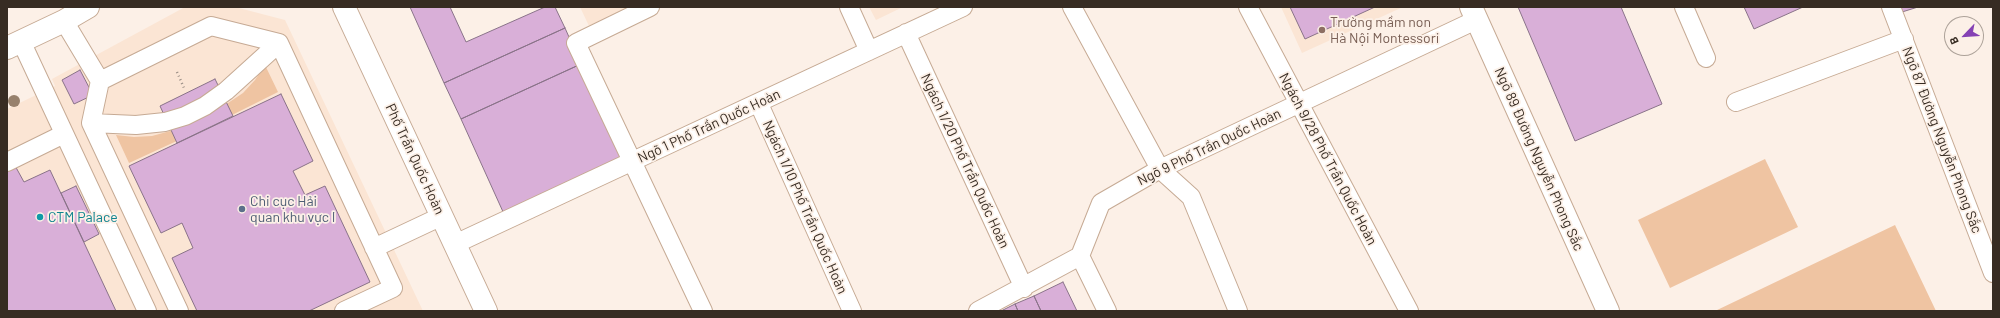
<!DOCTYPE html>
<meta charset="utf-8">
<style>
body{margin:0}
#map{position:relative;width:2000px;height:318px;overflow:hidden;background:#fcf0e7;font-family:Barlow,sans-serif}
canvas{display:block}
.frame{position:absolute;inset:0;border:8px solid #372c23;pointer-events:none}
.north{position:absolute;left:1944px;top:16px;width:40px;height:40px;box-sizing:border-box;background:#fcf0e7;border:1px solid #ada299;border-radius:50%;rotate:245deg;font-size:11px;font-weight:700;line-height:16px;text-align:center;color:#372c23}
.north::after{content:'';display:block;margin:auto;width:14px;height:18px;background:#8541b4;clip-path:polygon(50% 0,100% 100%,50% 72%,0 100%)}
</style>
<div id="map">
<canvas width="2000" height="318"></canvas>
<div class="frame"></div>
<div class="north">B</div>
</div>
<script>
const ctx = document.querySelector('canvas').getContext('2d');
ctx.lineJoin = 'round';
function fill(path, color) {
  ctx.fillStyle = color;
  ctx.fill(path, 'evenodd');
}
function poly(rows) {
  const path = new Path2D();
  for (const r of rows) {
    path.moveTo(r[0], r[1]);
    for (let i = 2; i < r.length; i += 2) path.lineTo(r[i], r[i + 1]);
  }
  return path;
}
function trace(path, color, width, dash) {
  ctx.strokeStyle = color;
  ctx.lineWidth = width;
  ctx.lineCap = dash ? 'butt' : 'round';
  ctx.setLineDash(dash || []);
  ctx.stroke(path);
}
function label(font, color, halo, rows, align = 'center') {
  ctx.font = font + ' Barlow,sans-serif';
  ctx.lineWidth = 3.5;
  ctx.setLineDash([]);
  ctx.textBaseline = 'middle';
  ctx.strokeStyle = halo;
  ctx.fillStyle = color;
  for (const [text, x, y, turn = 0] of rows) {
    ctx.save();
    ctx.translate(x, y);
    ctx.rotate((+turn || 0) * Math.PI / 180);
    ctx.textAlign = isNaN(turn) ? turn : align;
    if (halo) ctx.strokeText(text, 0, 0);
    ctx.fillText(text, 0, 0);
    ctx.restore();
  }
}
fill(poly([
 [185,7,235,7,285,20,423,311,7,311,7,109,55,86,52,79],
 [580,7,630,7,589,26],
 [869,7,903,7,876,20],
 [1281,7,1403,7,1302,53]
]), '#fbe5d4');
fill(poly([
 [265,65,278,92,230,116,225,105,243,93,255,80],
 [174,130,179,140,129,163,116,135,134,137,152,136],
 [1765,159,1798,227,1670,288,1638,220],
 [1895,225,1936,311,1715,311]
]), '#efc4a2');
const building = poly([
 [410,7,450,7,466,42,545,7,555,7,565,28,444,83,410,7],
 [1290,7,1375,7,1305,39,1290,7],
 [1518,7,1621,7,1662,104,1575,141,1518,7],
 [1744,7,1803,7,1754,29,1744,7],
 [1900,7,1918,7,1902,12,1900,7],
 [565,28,581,64,461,119,444,83,565,28],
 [581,64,624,160,504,214,461,119,581,64],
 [80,70,93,95,74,104,62,80,80,70],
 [215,79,233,116,177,143,160,106,215,79],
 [281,94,313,161,293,171,305,195,325,186,370,282,309,311,197,311,172,258,193,248,182,223,161,233,129,166,281,94],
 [13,162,24,182,50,170,116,311,7,311,7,165,13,162],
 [76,186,99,234,84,242,61,193,76,186],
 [1063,282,1077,311,1041,311,1034,296,1063,282],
 [1034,296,1041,311,1018,311,1015,304,1034,296],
 [1015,304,1018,311,1001,311,1015,304]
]);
fill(building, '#d9afd8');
trace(building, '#8a7389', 1);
const lane = poly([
 [650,7,576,43,703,311],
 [849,7,869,51],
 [1072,7,1160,169,1191,197,1238,311],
 [1248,7,1409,311],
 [1684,7,1706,58],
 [1891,7,1993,273],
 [64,21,100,81,91,123,179,311],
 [906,33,1024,288],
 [21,41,147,311],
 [100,81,211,26,279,43,393,288,344,311],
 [1736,102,1904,39],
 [759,104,852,311],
 [91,123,136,125,165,122,185,116,205,106,226,91,279,43],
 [7,162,64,134],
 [455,244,963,7],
 [374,248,442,216],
 [1080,256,1107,311],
 [978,311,1080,256,1101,203,1160,169,1476,20]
]);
const street = poly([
 [1471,7,1608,311]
]);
const secondary = poly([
 [344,7,486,311],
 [7,48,64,21,88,7]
]);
trace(lane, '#c6aa94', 20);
trace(street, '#c6aa94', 24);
trace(secondary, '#c6aa94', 24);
trace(poly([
 [177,72,184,88]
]), '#9a8e85', 2.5, [1, 3]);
trace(lane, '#fff', 18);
trace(street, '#fff', 22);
trace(secondary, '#fff', 22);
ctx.fillStyle = '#97816d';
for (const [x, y] of [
 [14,101]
]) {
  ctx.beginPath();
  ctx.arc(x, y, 6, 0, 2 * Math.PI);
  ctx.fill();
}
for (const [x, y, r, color] of [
 [1322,30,4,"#8d6e63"],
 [242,209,4,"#5c6f8a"],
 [40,217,4,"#0f9aa8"]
]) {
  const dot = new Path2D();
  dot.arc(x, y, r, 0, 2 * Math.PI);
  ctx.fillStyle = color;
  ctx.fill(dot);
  trace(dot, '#fcf0e7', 1.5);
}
label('14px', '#785e54', '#fcf0e7', [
 ["Trường mầm non",1330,22],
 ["Hà Nội Montessori",1330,38]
], 'left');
label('14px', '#372c23', '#fcf0e7', [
 ["Ngõ 1 Phố Trần Quốc Hoàn",709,126,-25],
 ["Ngõ 87 Đường Nguyễn Phong Sắc",1942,140,69],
 ["Ngõ 9 Phố Trần Quốc Hoàn",1209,147,-26],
 ["Phố Trần Quốc Hoàn",415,159,65],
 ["Ngách 9/28 Phố Trần Quốc Hoàn",1328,159,62],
 ["Ngõ 89 Đường Nguyễn Phong Sắc",1539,159,66],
 ["Ngách 1/20 Phố Trần Quốc Hoàn",965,161,65],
 ["Ngách 1/10 Phố Trần Quốc Hoàn",805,207,66]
]);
label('14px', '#4e5e75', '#fcf0e7', [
 ["Chi cục Hải",250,201],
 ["quan khu vực I",250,217]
], 'left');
label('14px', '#0d838f', '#fcf0e7', [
 ["CTM Palace",48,217]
], 'left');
</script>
